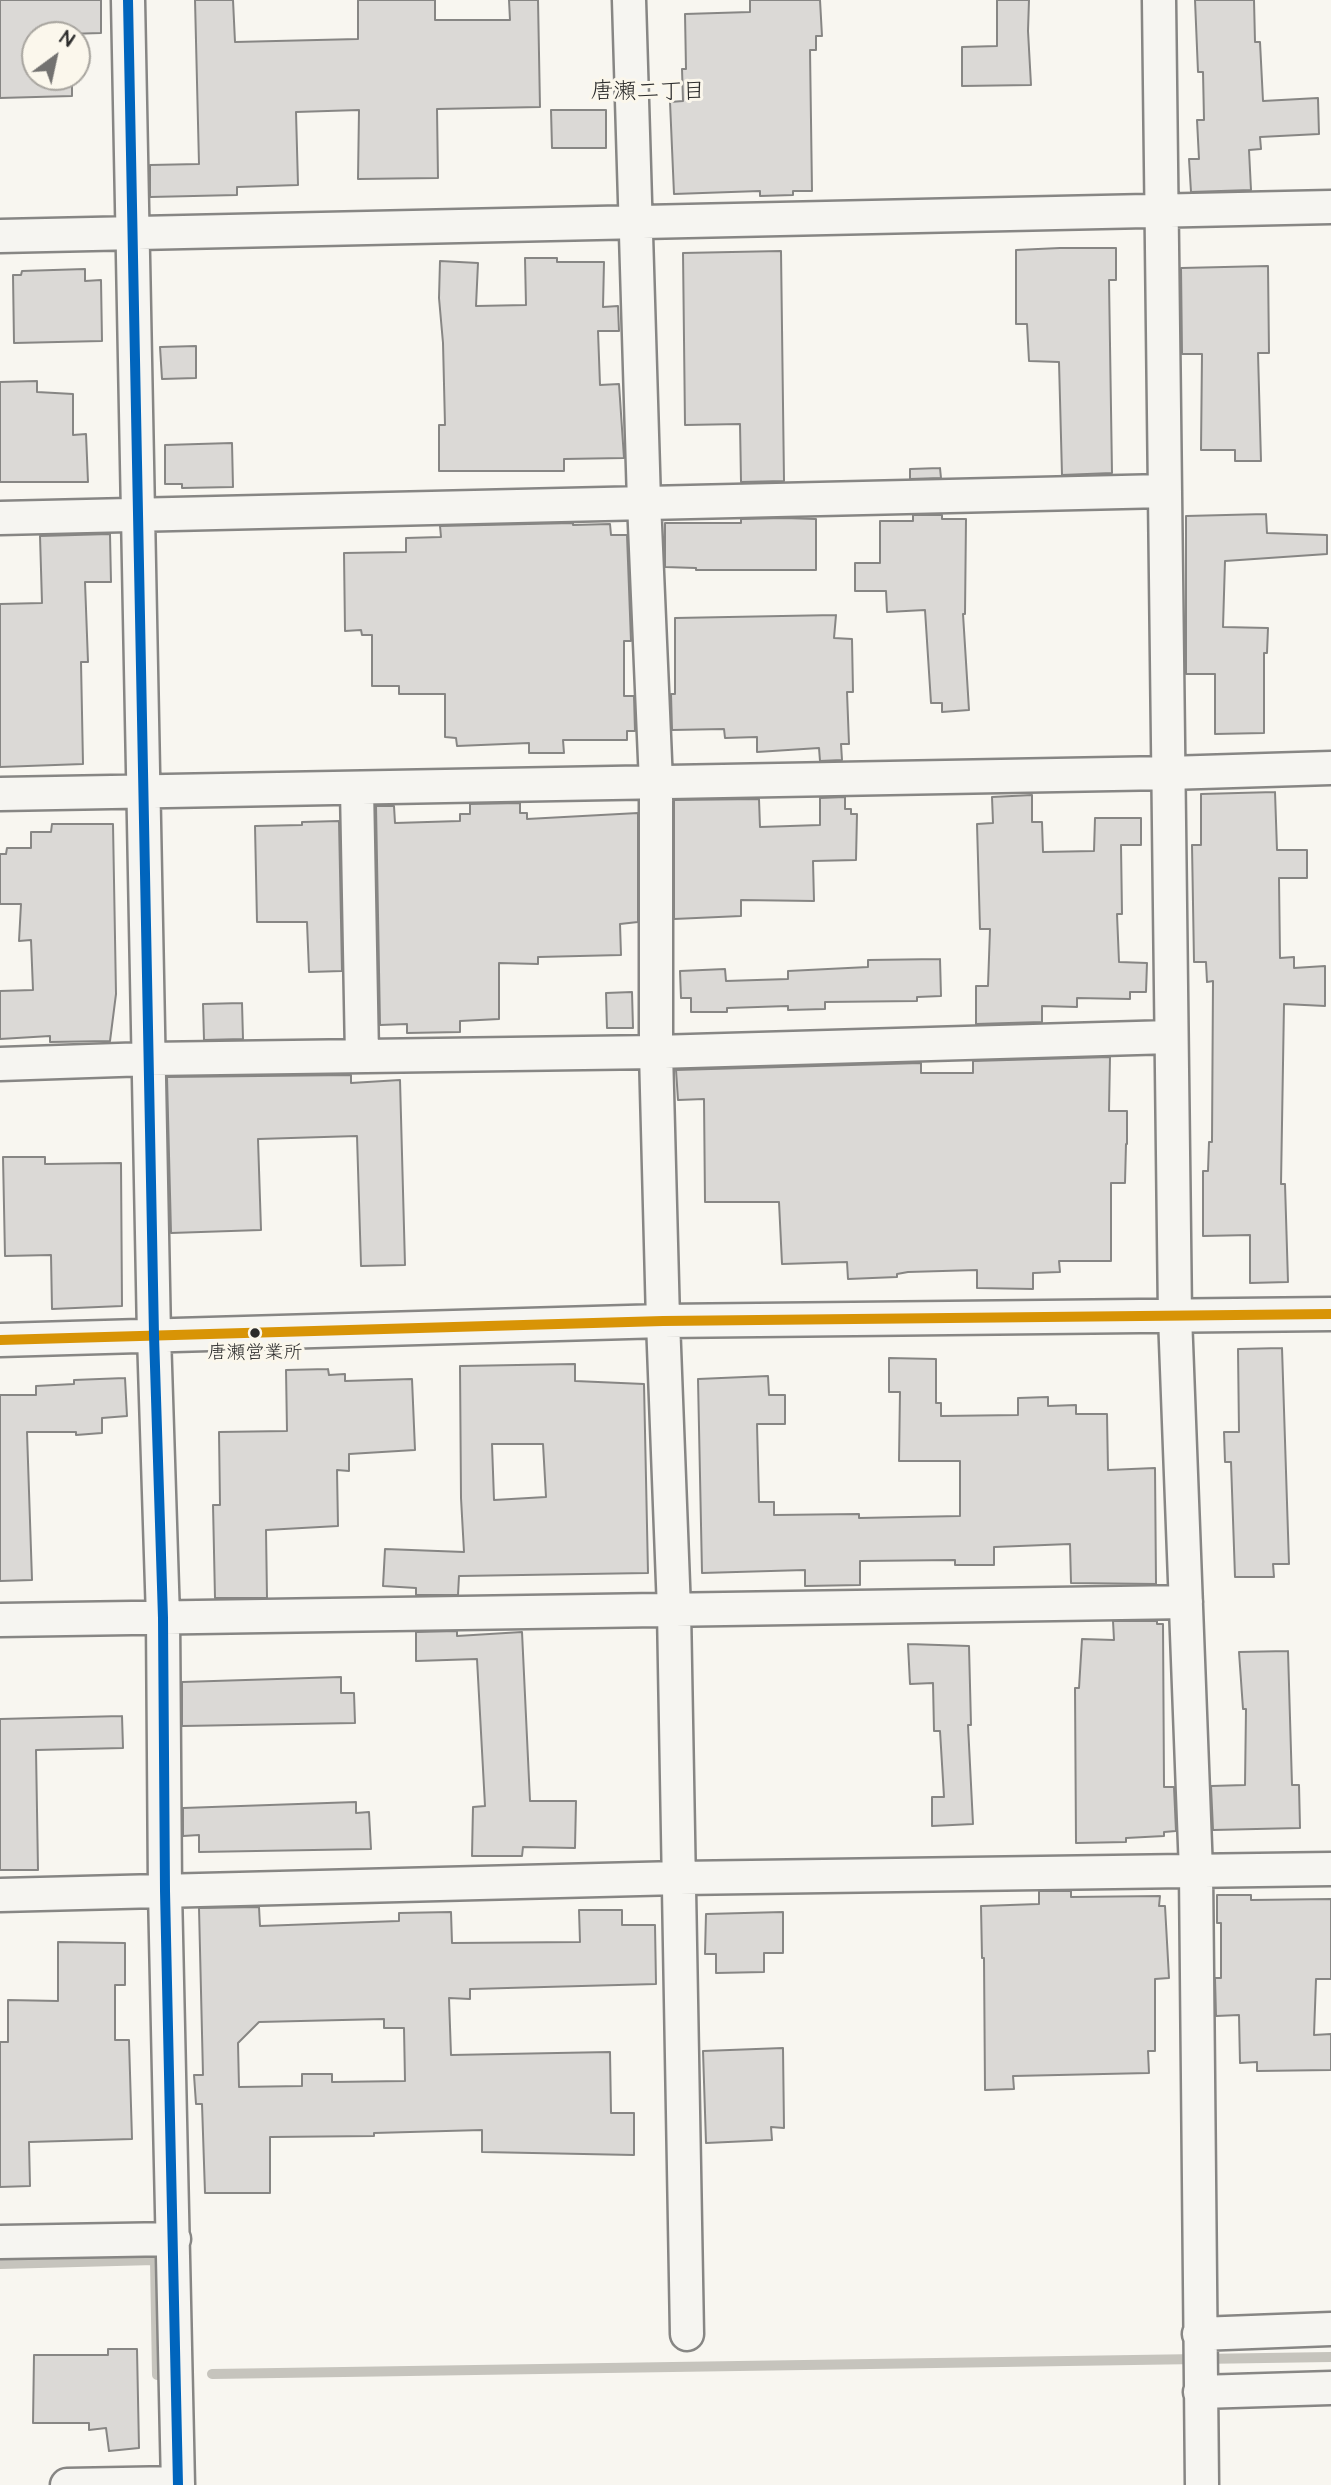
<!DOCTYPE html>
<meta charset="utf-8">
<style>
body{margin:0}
#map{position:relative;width:1331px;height:2485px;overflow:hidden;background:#f8f6f0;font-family:"Architects Daughter",sans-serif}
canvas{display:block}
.north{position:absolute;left:21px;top:21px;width:70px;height:70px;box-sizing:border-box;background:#fbf7ec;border:2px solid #a8a59f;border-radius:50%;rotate:33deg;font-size:19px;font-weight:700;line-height:28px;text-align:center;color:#2b2b2b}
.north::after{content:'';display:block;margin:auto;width:24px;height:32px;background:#737270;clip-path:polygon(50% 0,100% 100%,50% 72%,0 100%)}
</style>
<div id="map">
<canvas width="1331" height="2485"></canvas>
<div class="north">N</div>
</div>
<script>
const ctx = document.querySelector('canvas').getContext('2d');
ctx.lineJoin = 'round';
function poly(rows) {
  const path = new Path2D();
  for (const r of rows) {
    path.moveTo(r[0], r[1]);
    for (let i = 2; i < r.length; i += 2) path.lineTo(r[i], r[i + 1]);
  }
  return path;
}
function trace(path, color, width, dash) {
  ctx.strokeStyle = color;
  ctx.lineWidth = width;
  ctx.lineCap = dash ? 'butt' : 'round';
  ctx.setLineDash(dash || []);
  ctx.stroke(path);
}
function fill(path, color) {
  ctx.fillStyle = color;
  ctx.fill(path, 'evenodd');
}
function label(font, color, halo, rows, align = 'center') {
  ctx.font = font + ' "Architects Daughter","Klee One",sans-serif';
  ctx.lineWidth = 6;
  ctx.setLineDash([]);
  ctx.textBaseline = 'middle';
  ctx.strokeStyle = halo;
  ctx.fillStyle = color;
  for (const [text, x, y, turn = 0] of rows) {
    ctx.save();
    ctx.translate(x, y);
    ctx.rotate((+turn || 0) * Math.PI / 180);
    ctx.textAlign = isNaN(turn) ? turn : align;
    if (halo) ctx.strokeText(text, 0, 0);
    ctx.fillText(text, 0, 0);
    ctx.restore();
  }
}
trace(poly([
 [0,2264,155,2260,157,2375],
 [212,2374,1331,2357]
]), '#c6c4bd', 10);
const building = poly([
 [0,0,101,0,101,33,35,35,35,77,72,77,72,96,0,98,0,0],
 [195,0,233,0,235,42,358,39,358,0,435,0,435,20,510,20,509,0,538,0,540,107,437,109,438,178,358,179,359,110,296,112,298,185,237,187,237,195,150,197,150,165,199,164,195,0],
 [750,0,820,0,822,36,816,36,816,50,810,50,812,191,793,191,793,195,760,196,760,191,674,194,670,102,683,101,682,69,686,69,685,14,750,12,750,0],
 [997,0,1029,0,1028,31,1031,85,962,86,962,47,997,46,997,0],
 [1195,0,1254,0,1255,42,1260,42,1263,101,1318,98,1319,134,1260,137,1261,149,1249,150,1251,190,1191,192,1189,159,1199,159,1197,120,1204,120,1203,72,1198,72,1195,0],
 [551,110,606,110,606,148,552,148,551,110],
 [1060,248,1116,248,1116,280,1109,280,1112,473,1062,475,1059,362,1029,361,1027,324,1016,324,1016,250,1060,248],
 [781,251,784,481,741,482,740,424,685,425,683,253,781,251],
 [525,258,557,258,557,262,604,262,603,307,618,306,619,331,598,331,600,385,619,384,624,458,564,459,564,471,439,471,439,425,445,425,443,343,439,298,440,261,478,263,476,306,526,305,525,258],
 [1268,266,1269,353,1258,353,1261,461,1235,461,1235,450,1201,450,1202,354,1182,354,1181,268,1268,266],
 [85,269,85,281,101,280,102,341,14,343,13,275,21,275,22,271,85,269],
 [196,346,196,378,162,379,160,347,196,346],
 [37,381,37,392,73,394,73,435,86,434,88,482,0,482,0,382,37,381],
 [232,443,233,487,182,488,182,484,165,484,165,445,232,443],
 [940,468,941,478,910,479,910,469,940,468],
 [1266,514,1267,533,1327,535,1327,554,1225,561,1223,627,1268,628,1267,653,1264,653,1264,733,1215,734,1215,674,1186,674,1186,516,1266,514],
 [913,515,942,515,942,519,966,519,965,614,963,614,969,710,942,712,942,703,931,703,925,610,887,612,886,591,855,591,855,563,880,563,880,521,913,521,913,515],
 [784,518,816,519,816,570,696,570,696,568,665,567,665,523,741,523,741,519,784,518],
 [573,523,573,525,610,524,611,535,627,535,631,641,624,641,624,696,634,696,635,731,627,731,627,740,563,740,564,753,529,753,529,743,457,746,456,738,445,737,445,694,399,694,399,686,372,686,372,635,362,635,361,630,345,631,344,553,406,552,406,538,441,537,440,526,573,523],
 [110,534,111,582,85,582,88,662,81,662,83,764,0,767,0,604,42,603,40,536,110,534],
 [836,615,834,638,852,639,853,692,847,692,849,744,841,744,842,760,820,761,819,748,757,752,757,737,725,738,724,729,672,730,671,694,675,694,675,618,836,615],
 [1275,792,1277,850,1307,850,1307,878,1279,878,1280,958,1294,957,1294,968,1325,966,1325,1006,1284,1004,1281,1184,1285,1184,1288,1282,1250,1283,1250,1235,1203,1236,1203,1171,1208,1171,1209,1142,1212,1142,1213,981,1207,982,1206,962,1194,962,1192,845,1201,845,1201,794,1275,792],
 [1032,795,1032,822,1042,822,1043,852,1094,851,1095,818,1141,818,1141,845,1121,845,1122,914,1117,914,1119,962,1147,963,1146,992,1130,992,1130,999,1077,998,1077,1007,1042,1006,1042,1022,976,1024,976,986,988,986,990,929,980,929,977,824,993,823,992,797,1032,795],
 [845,797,845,809,851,809,851,814,857,814,856,860,813,861,814,901,741,900,741,916,674,919,674,800,759,799,760,827,820,825,820,798,845,797],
 [520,803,520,813,527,813,527,819,638,813,638,922,620,924,621,955,538,957,538,964,499,963,499,1019,460,1021,460,1032,407,1033,407,1024,380,1025,376,806,394,806,395,823,460,821,460,814,470,814,470,804,520,803],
 [339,821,342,971,309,972,307,922,257,922,255,826,302,825,302,822,339,821],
 [52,824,113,824,116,994,110,1041,50,1042,50,1036,0,1039,0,991,33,990,31,940,19,941,21,904,0,904,0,854,6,854,7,848,31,848,31,832,51,832,52,824],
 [940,959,941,996,917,997,917,1001,825,1002,825,1009,788,1010,788,1006,727,1008,727,1012,691,1012,691,998,681,998,680,971,725,969,726,981,788,979,788,971,868,967,868,960,940,959],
 [632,992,633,1028,607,1028,606,993,632,992],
 [242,1003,243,1039,204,1040,203,1004,242,1003],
 [1110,1057,1109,1111,1127,1111,1127,1144,1126,1144,1125,1183,1111,1183,1111,1261,1059,1261,1060,1272,1033,1273,1033,1289,977,1288,977,1270,908,1272,897,1274,897,1277,848,1279,847,1262,782,1264,779,1202,705,1202,704,1099,678,1100,676,1070,921,1063,921,1073,973,1073,973,1061,1110,1057],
 [351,1075,351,1083,400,1080,405,1265,361,1266,357,1136,258,1139,261,1230,171,1233,167,1077,351,1075],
 [3,1157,45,1157,45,1164,121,1163,122,1306,52,1309,51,1255,5,1256,3,1157],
 [1282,1348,1289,1564,1273,1564,1274,1577,1235,1577,1231,1462,1225,1462,1224,1432,1239,1432,1238,1349,1282,1348],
 [889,1358,936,1359,936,1403,941,1403,941,1416,1018,1415,1018,1398,1048,1397,1048,1406,1076,1405,1076,1414,1107,1414,1108,1470,1155,1468,1156,1584,1071,1583,1070,1544,994,1547,994,1565,955,1565,955,1560,860,1561,860,1585,805,1586,805,1570,702,1573,698,1379,768,1376,769,1395,785,1395,785,1424,757,1424,759,1502,774,1502,774,1515,859,1514,859,1518,960,1516,960,1461,899,1461,900,1392,889,1392,889,1358],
 [575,1364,575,1381,644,1384,648,1573,459,1576,458,1595,416,1595,416,1588,383,1586,385,1549,464,1552,461,1498,460,1366,575,1364],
 [492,1444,543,1444,546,1497,494,1500,492,1444],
 [328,1369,329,1375,345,1374,345,1381,412,1379,415,1450,349,1454,349,1471,337,1470,338,1526,266,1530,267,1598,215,1598,213,1505,220,1505,219,1432,287,1431,286,1370,328,1369],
 [125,1378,127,1416,102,1418,102,1433,76,1435,76,1432,27,1432,32,1580,0,1581,0,1395,36,1395,36,1386,74,1384,74,1380,125,1378],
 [1113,1621,1157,1621,1157,1624,1163,1624,1164,1787,1174,1787,1176,1831,1164,1832,1164,1836,1126,1838,1126,1842,1076,1843,1075,1688,1079,1688,1082,1639,1114,1640,1113,1621],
 [457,1631,457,1636,522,1632,530,1801,576,1801,575,1848,523,1847,522,1856,472,1856,473,1807,485,1806,477,1659,416,1661,416,1632,457,1631],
 [908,1644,969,1646,971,1725,968,1725,973,1824,932,1826,932,1797,944,1797,940,1731,934,1731,933,1683,910,1684,908,1644],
 [1288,1651,1292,1785,1299,1785,1300,1828,1213,1830,1211,1786,1245,1785,1246,1709,1243,1709,1239,1652,1288,1651],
 [341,1677,341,1693,354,1693,355,1723,182,1726,182,1682,341,1677],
 [122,1716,123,1748,36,1750,38,1870,0,1870,0,1719,122,1716],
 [356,1802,356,1813,369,1812,371,1849,199,1852,199,1835,183,1836,183,1808,356,1802],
 [1039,1891,1071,1891,1071,1897,1160,1896,1159,1906,1165,1906,1169,1978,1155,1979,1155,2051,1148,2051,1149,2073,1013,2076,1014,2089,985,2090,984,1958,982,1958,981,1906,1039,1904,1039,1891],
 [1217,1895,1251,1895,1251,1900,1331,1899,1331,1979,1316,1979,1314,2035,1331,2034,1331,2070,1257,2071,1257,2062,1240,2063,1239,2015,1216,2016,1215,1978,1221,1978,1221,1923,1217,1923,1217,1895],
 [259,1907,260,1926,399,1921,399,1913,451,1912,452,1943,580,1942,579,1910,622,1910,622,1925,655,1925,656,1984,470,1989,470,1999,449,1998,451,2055,610,2052,611,2113,634,2113,634,2155,482,2152,482,2130,374,2133,374,2136,270,2137,270,2193,205,2193,202,2104,196,2104,194,2075,203,2075,199,1908,259,1907],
 [384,2019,384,2028,404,2028,405,2081,332,2082,332,2074,302,2074,302,2086,239,2087,238,2043,259,2022,384,2019],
 [783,1912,783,1953,764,1953,764,1972,716,1973,716,1954,705,1954,706,1914,783,1912],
 [58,1942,125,1943,125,1985,115,1985,115,2040,129,2040,132,2139,29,2142,30,2186,0,2187,0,2042,8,2042,8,2000,58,2001,58,1942],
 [783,2048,784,2128,771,2127,772,2140,706,2143,703,2051,783,2048],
 [108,2349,137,2349,139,2448,109,2451,106,2428,89,2430,89,2423,33,2423,34,2355,108,2355,108,2349]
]);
fill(building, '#dbd9d6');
trace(building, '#878684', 2);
const minor = poly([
 [128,0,154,1335,163,1618,165,1891,178,2485],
 [629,0,644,502,656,783,656,1052,663,1321,674,1610,687,2334],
 [1159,0,1175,1316,1196,1872,1202,2485],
 [0,236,1331,207],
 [0,518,1165,491],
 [357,788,362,1056],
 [0,794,1168,773,1331,768],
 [0,1064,148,1059,656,1052,1171,1037],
 [0,1340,663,1321,1331,1314],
 [0,1620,1186,1602],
 [0,1895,679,1878,1331,1869],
 [0,2242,174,2239],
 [1199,2334,1331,2329],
 [1200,2392,1331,2388],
 [67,2485,178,2483]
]);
trace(minor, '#878684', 37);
trace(minor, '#f6f5f1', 32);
trace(poly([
 [0,1340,663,1321,1331,1314]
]), '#d89406', 10);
trace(poly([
 [128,0,154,1335,163,1618,165,1891,178,2485]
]), '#0065bd', 10);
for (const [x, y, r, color] of [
 [255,1333,6,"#2b2b2b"]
]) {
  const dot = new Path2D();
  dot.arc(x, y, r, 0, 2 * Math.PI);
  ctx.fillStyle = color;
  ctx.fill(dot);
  trace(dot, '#fbf7ec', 2.5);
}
label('19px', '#2b2b2b', '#fbf7ec', [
 ["唐瀬営業所",255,1354]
]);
label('23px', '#2b2b2b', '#fbf7ec', [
 ["唐瀬二丁目",648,93]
]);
</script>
